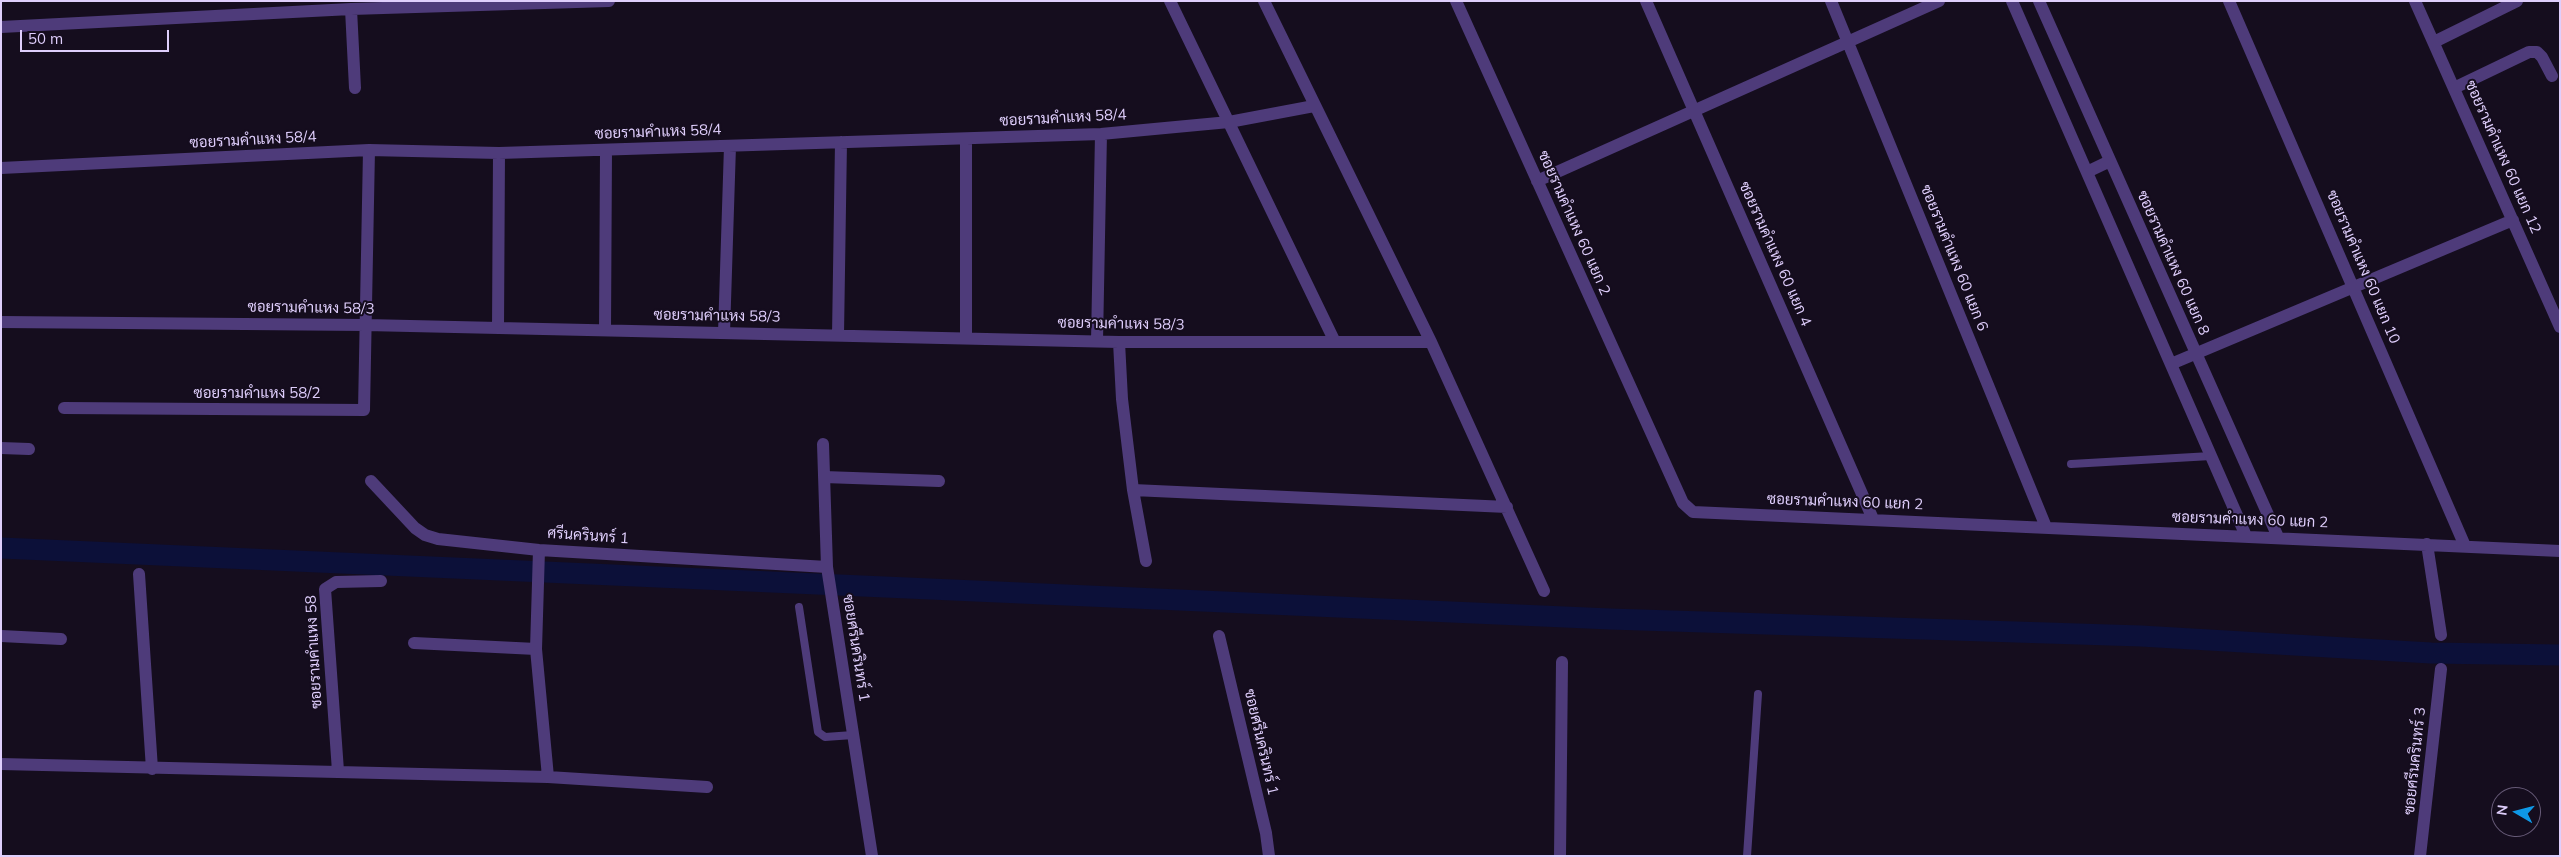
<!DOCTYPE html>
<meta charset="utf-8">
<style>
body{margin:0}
#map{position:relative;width:2561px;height:857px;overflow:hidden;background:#150d1e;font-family:Mulish,sans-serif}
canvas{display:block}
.frame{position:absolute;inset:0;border:2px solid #dfcefc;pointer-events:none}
.north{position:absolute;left:2491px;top:787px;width:50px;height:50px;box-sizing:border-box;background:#150d1e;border:1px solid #665a77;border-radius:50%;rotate:278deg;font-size:14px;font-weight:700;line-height:20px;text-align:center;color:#dfcefc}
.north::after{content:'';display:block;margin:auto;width:18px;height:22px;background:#0e98e7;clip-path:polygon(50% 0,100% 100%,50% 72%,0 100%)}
.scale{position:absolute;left:20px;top:30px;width:149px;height:22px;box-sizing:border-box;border:2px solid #dfcefc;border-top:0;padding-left:6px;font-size:15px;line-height:18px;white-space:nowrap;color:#dfcefc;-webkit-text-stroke:4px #150d1e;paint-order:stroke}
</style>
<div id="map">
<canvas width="2561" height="857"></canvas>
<div class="frame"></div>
<div class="north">N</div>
<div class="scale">50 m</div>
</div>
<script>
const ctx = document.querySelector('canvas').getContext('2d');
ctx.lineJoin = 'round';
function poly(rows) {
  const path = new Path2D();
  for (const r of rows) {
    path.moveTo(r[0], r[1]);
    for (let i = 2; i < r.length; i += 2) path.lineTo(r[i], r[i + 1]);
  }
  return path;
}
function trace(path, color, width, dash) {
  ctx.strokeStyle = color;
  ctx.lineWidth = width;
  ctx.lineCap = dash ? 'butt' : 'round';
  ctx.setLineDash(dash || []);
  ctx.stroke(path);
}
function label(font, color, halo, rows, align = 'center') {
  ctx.font = font + ' Mulish,Sarabun,sans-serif';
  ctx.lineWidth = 4;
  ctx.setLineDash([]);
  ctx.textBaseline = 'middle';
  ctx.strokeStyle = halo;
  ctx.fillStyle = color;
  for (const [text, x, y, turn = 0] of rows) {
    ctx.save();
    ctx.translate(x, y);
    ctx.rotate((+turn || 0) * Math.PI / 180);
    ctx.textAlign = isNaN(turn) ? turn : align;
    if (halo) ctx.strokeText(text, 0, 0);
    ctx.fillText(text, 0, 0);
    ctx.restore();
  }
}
trace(poly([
 [1,548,1610,619,2141,636,2431,653,2560,655]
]), '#0c1039', 21);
trace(poly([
 [2071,464,2211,456],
 [799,607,818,732,825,737,853,735],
 [1747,856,1758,694]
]), '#4e3b7a', 8);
trace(poly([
 [1170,1,1335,342],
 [1264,1,1431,342,1544,591],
 [1456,1,1683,503,1693,512,2560,551],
 [1646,1,1873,519],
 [1831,1,2046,527],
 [2012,1,2246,536],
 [2039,1,2278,537],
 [2229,1,2465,546],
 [2415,1,2560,327],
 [351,9,355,88],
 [1,27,351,9,609,1],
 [2434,42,2517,1],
 [2454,88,2529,52,2537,52,2542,57,2552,76],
 [1,168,369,150,499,153,1101,134,1229,122,1314,106],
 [2087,172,2110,161],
 [1537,181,1939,1],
 [1,322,366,325,1119,342,1431,342],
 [498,328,499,153],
 [605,330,606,151],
 [724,333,730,146],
 [838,335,841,142],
 [966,338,966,139],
 [1097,341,1101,134],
 [1119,342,1122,399,1133,490,1146,561],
 [2171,364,2513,220],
 [64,408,364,410,369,150],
 [823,444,827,567,872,856],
 [1,448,29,449],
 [824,477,939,481],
 [371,481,415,528,425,535,438,539,539,550,827,567],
 [1133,490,1507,507],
 [2427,544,2441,635],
 [539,550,536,649,548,777],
 [139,574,152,769],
 [1,636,61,639],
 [1219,636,1266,833,1269,856],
 [414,643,536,649],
 [1,764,548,777,707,787],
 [338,771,325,589,336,582,381,581],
 [1560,856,1562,662],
 [2420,856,2441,669]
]), '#4e3b7a', 12);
label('15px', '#dfcefc', '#150d1e', [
 ["ซอยรามคำแหง 58/4",1063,118,-3],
 ["ซอยรามคำแหง 58/4",658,132,-2],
 ["ซอยรามคำแหง 58/4",253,140,-3],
 ["ซอยรามคำแหง 60 แยก 12",2503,157,66],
 ["ซอยรามคำแหง 60 แยก 2",1574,223,66],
 ["ซอยรามคำแหง 60 แยก 4",1775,254,66],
 ["ซอยรามคำแหง 60 แยก 6",1954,258,68],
 ["ซอยรามคำแหง 60 แยก 8",2173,263,66],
 ["ซอยรามคำแหง 60 แยก 10",2363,267,67],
 ["ซอยรามคำแหง 58/3",311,308,1],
 ["ซอยรามคำแหง 58/3",717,316,1],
 ["ซอยรามคำแหง 58/3",1121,324,1],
 ["ซอยรามคำแหง 58/2",257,393],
 ["ซอยรามคำแหง 60 แยก 2",1845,502,2],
 ["ซอยรามคำแหง 60 แยก 2",2250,520,2],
 ["ศรีนครินทร์ 1",588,536,4],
 ["ซอยศรีนครินทร์ 1",856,648,81],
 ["ซอยรามคำแหง 58",314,652,-93],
 ["ซอยศรีนครินทร์ 1",1261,742,77],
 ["ซอยศรีนครินทร์ 3",2415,761,-84]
]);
</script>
